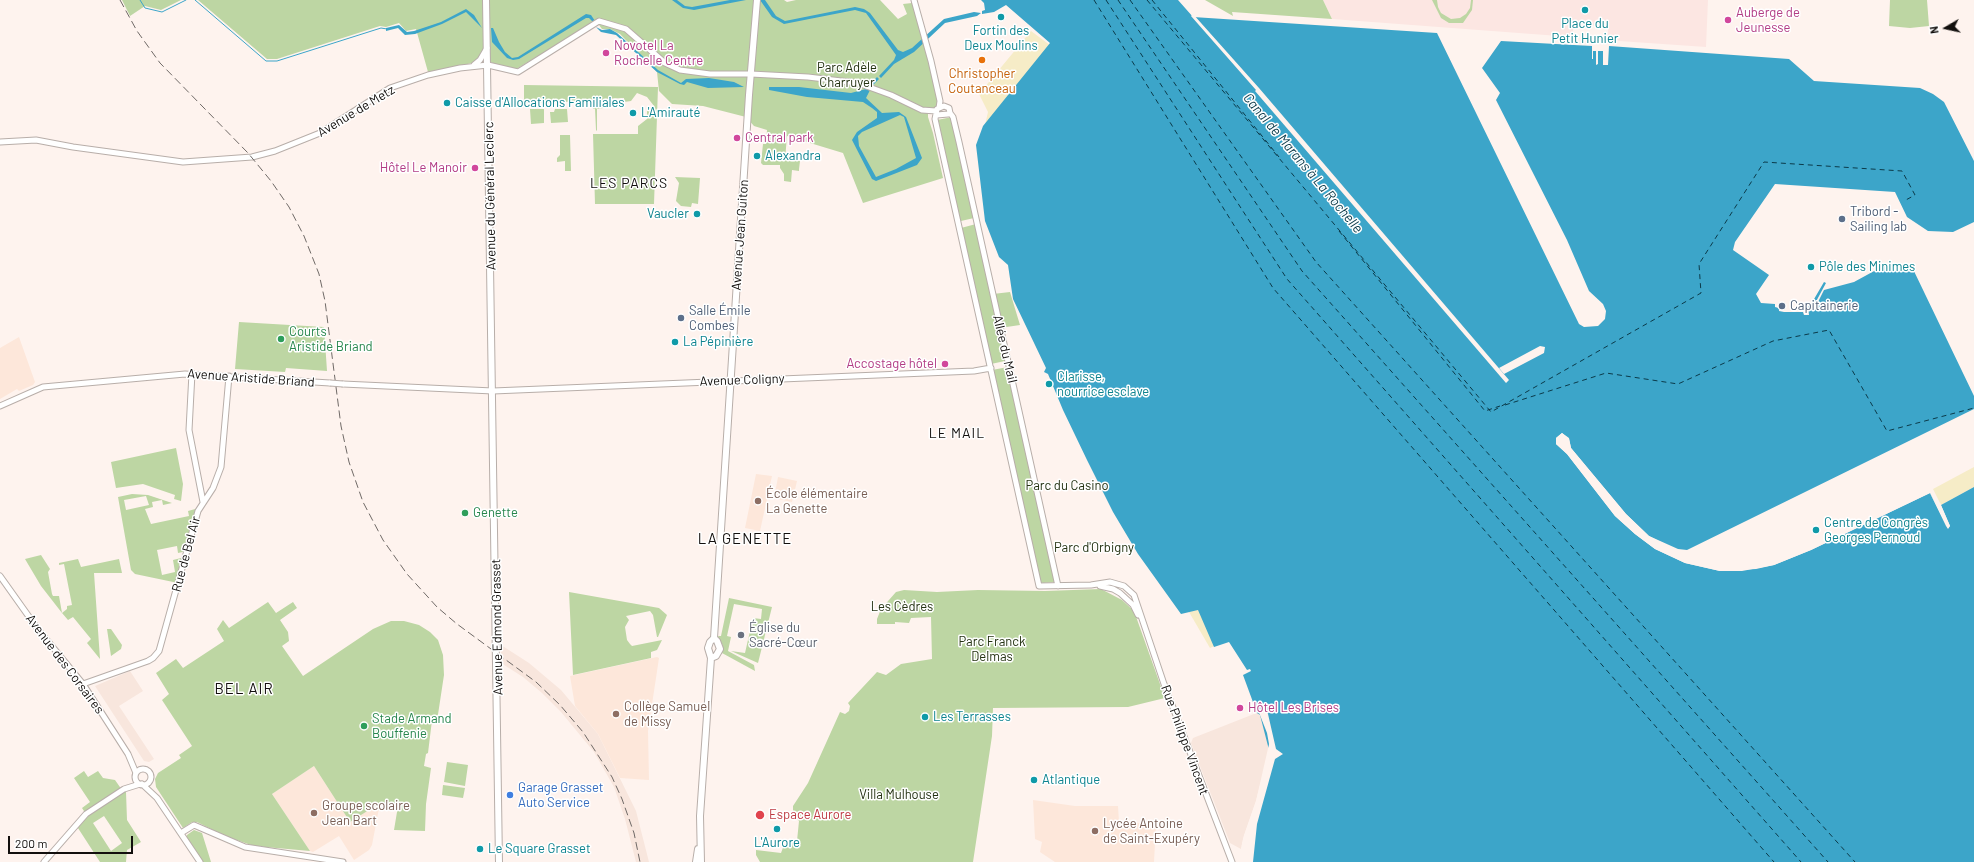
<!DOCTYPE html>
<meta charset="utf-8">
<style>
body{margin:0}
#map{position:relative;width:1974px;height:862px;overflow:hidden;background:#fef3ee;font-family:Barlow,sans-serif}
canvas{display:block}
.north{position:absolute;left:1926px;top:8px;width:40px;height:40px;-webkit-text-stroke:3px #fff;paint-order:stroke;rotate:261deg;font-size:11px;font-weight:700;line-height:16px;text-align:center;color:#120f0d}
.north::after{content:'';display:block;margin:auto;width:14px;height:18px;background:#120f0d;clip-path:polygon(50% 0,100% 100%,50% 72%,0 100%)}
.scale{position:absolute;left:8px;top:836px;width:125px;height:18px;box-sizing:border-box;border:2px solid #120f0d;border-top:0;padding-left:5px;font-size:12px;line-height:14px;white-space:nowrap;color:#120f0d;-webkit-text-stroke:3px #fff;paint-order:stroke}
</style>
<div id="map">
<canvas width="1974" height="862"></canvas>
<div class="north">N</div>
<div class="scale">200 m</div>
</div>
<script>
const ctx = document.querySelector('canvas').getContext('2d');
ctx.lineJoin = 'round';
function fill(path, color) {
  ctx.fillStyle = color;
  ctx.fill(path, 'evenodd');
}
function poly(rows) {
  const path = new Path2D();
  for (const r of rows) {
    if (r.length === 3) {
      path.moveTo(r[0] + r[2], r[1]);
      path.arc(r[0], r[1], r[2], 0, 2 * Math.PI);
      continue;
    }
    path.moveTo(r[0], r[1]);
    for (let i = 2; i < r.length; i += 2) path.lineTo(r[i], r[i + 1]);
  }
  return path;
}
function trace(path, color, width, dash) {
  ctx.strokeStyle = color;
  ctx.lineWidth = width;
  ctx.lineCap = dash ? 'butt' : 'round';
  ctx.setLineDash(dash || []);
  ctx.stroke(path);
}
function label(font, color, halo, rows, align = 'center') {
  ctx.font = font + ' Barlow,sans-serif';
  ctx.lineWidth = 3;
  ctx.setLineDash([]);
  ctx.textBaseline = 'middle';
  ctx.strokeStyle = halo;
  ctx.fillStyle = color;
  for (const [text, x, y, turn = 0] of rows) {
    ctx.save();
    ctx.translate(x, y);
    ctx.rotate((+turn || 0) * Math.PI / 180);
    ctx.textAlign = isNaN(turn) ? turn : align;
    if (halo) ctx.strokeText(text, 0, 0);
    ctx.fillText(text, 0, 0);
    ctx.restore();
  }
}
fill(poly([
 [501,645,529,663,561,690,598,734,636,811,649,862,636,862,625,819,614,787,594,752,561,712,542,693,523,677,501,663],
 [130,671,143,691,119,706,154,759,149,762,144,761,95,686],
 [1259,712,1261,714,1269,744,1256,801,1243,839,1241,849,1230,843,1191,743,1193,738]
]), '#f8e6dd');
fill(poly([
 [1323,0,1708,0,1706,47,1619,41,1608,35,1608,27,1574,24,1572,37,1332,19]
]), '#fce6e2');
fill(poly([
 [19,337,35,382,33,385,19,391,17,389,0,399,0,348],
 [756,474,772,476,760,531,745,528],
 [778,477,797,481,792,502,774,498],
 [657,657,659,658,648,731,649,780,620,778,598,734,575,706,570,676],
 [314,766,350,822,380,803,372,845,369,850,354,860,339,836,313,852,310,851,272,794],
 [1033,800,1075,806,1118,806,1119,822,1156,824,1154,862,1055,862,1040,852,1042,842,1035,839]
]), '#fde7da');
fill(poly([
 [122,0,181,0,161,10,145,6,130,16],
 [198,0,784,0,787,2,796,0,880,0,898,19,907,14,903,4,912,3,935,81,938,104,936,108,928,111,928,117,933,133,943,178,863,203,843,153,787,136,785,160,800,161,799,169,799,171,792,170,791,182,784,181,784,174,780,168,780,165,763,165,761,163,763,144,766,144,767,130,754,126,746,117,703,106,672,104,659,91,657,72,620,34,610,29,602,29,596,21,518,68,502,68,487,60,428,72,416,29,406,31,399,23,386,27,380,26,277,59,267,59],
 [1205,0,1323,0,1332,19,1232,12,1233,16],
 [1432,0,1437,0,1438,7,1441,13,1451,19,1460,18,1466,14,1470,8,1471,0,1473,0,1472,10,1463,23,1449,23,1441,18],
 [1890,0,1927,0,1929,26,1910,28,1889,26],
 [524,85,658,87,654,204,595,204,593,134,638,134,638,126,647,119,647,109,654,106,647,97,637,93,631,101,624,102,624,98,603,99,603,108,597,109,597,131,596,130,595,109,593,109,593,101,524,103],
 [530,109,544,109,544,123,531,124],
 [555,109,567,109,568,122,551,123,550,112,554,112],
 [952,117,974,218,961,221,959,220,937,120],
 [560,135,570,135,571,171,565,171,565,161,557,162,557,158,560,155],
 [675,177,700,178,698,204,692,203,691,207,681,206,676,201,679,183],
 [976,224,1005,361,991,364,961,228],
 [1010,292,1020,325,1000,328,993,294],
 [239,322,324,327,327,371,286,368,285,372,235,369],
 [1008,367,1055,582,1043,583,1039,582,992,370],
 [176,448,183,484,181,501,174,499,175,495,143,484,116,488,111,462],
 [132,494,148,495,172,503,163,505,162,500,152,502,153,507,145,509,151,524,189,516,188,511,199,508,187,551,178,553,177,546,157,550,162,575,175,572,173,560,185,557,178,583,135,574,131,570,118,497],
 [146,496,149,505,126,510,124,500],
 [41,555,50,569,48,572,52,594,53,596,59,596,62,613,67,609,67,606,72,605,64,564,59,565,59,563,78,559,81,567,119,559,122,573,94,573,100,659,87,643,91,639,73,617,68,620,62,613,41,586,25,559],
 [1101,589,1122,600,1134,611,1165,698,1128,707,993,708,992,736,973,862,760,862,756,855,756,850,781,853,784,845,797,841,799,821,793,813,793,806,808,783,840,712,845,714,849,711,850,706,848,703,877,672,886,675,901,664,932,659,931,617,911,618,909,623,895,622,895,624,877,624,877,619,881,609,896,592,904,590,937,592,978,590,1045,591],
 [569,592,659,608,667,615,658,637,657,637,653,615,650,611,626,616,629,620,625,627,627,640,630,644,632,646,662,640,657,650,651,652,651,658,573,675],
 [729,598,772,607,758,663,731,651,745,653,753,618,761,619,762,609,734,604,727,636,731,637,728,651,754,665,755,671,722,653,723,646,718,636,721,636],
 [268,602,276,613,293,602,297,608,280,620,288,632,289,641,282,646,303,676,373,629,391,621,404,621,419,625,430,632,438,640,443,655,444,675,437,721,432,720,428,753,426,754,424,766,431,768,426,804,425,831,394,830,398,806,380,803,350,822,314,766,272,794,310,851,254,846,225,836,197,822,192,822,183,828,156,787,155,779,158,773,181,758,179,755,192,746,162,700,169,694,156,673,176,659,183,668,224,641,217,629,223,620,229,628],
 [107,629,111,629,122,645,121,649,111,656],
 [447,762,468,765,465,786,444,782],
 [84,771,88,777,98,771,103,778,115,780,122,790,124,789,126,792,127,820,141,842,127,850,126,862,100,862,76,825,86,814,82,808,90,802,74,778],
 [104,816,122,843,111,851,93,823],
 [443,785,465,788,463,798,442,795],
 [194,830,202,833,211,862,202,862,187,839,187,835]
]), '#bdd6a3');
fill(poly([
 [1031,31,1062,54,985,125,988,112,979,94],
 [1974,467,1974,487,1941,505,1933,489],
 [1208,607,1219,644,1210,648,1189,612]
]), '#f6ecc7');
fill(poly([
 [672,0,677,0,685,6,692,7,730,0,746,0,694,10,683,8],
 [760,0,765,0,776,16,785,21,855,7,864,9,870,13,898,50,903,52,912,48,944,19,974,12,981,13,977,16,945,23,914,52,894,64,881,78,879,76,894,60,896,55,866,13,855,10,784,24,772,17],
 [981,0,1178,0,1193,17,1437,33,1579,324,1584,327,1598,326,1605,319,1606,311,1603,304,1589,291,1567,240,1496,100,1500,93,1482,68,1501,41,1592,46,1592,59,1593,59,1593,51,1596,51,1596,65,1598,64,1598,51,1603,51,1603,65,1608,65,1609,46,1789,59,1814,81,1920,88,1933,94,1944,102,1974,161,1974,222,1953,232,1928,231,1907,217,1895,192,1775,184,1735,242,1733,250,1769,275,1756,294,1761,303,1775,304,1775,307,1779,308,1779,311,1784,312,1803,312,1804,315,1809,315,1808,306,1810,306,1824,282,1826,283,1812,309,1814,310,1824,290,1854,282,1887,264,1912,267,1974,396,1974,409,1687,550,1678,549,1649,536,1626,514,1571,448,1569,438,1562,433,1556,438,1556,444,1567,454,1615,516,1635,534,1655,549,1685,563,1720,571,1756,569,1774,565,1811,550,1930,493,1948,528,1950,526,1941,505,1974,487,1974,862,1244,862,1273,757,1268,746,1260,715,1257,713,1243,675,1251,671,1250,669,1247,670,1229,642,1214,647,1198,610,1181,614,1138,554,1113,512,1087,460,1063,410,1048,374,1044,372,1046,368,1013,299,1008,265,999,257,985,221,976,145,983,126,1050,43,1006,5,994,12,982,14,982,11,985,10,984,3],
 [1540,346,1545,347,1544,353,1504,374,1499,368],
 [466,9,474,15,482,28,466,12,442,24,415,34,405,35,398,28,386,31,386,28,399,25,407,32,414,31,441,22],
 [586,14,591,15,595,21,593,22,589,18,586,18,519,59,513,60,507,58,492,42,491,28,493,28,499,42,505,52,512,58,518,57],
 [596,27,602,30,610,29,617,33,658,70,681,83,686,79,709,78,734,82,744,87,708,88,687,82,684,85,680,84,657,72,616,35,601,32],
 [877,77,879,79,872,86,866,98,882,113,899,112,906,117,922,158,917,165,876,181,872,179,852,140,857,132,877,118,877,112,872,108,863,102,807,97,769,90,769,87,799,87,851,93,866,89],
 [900,115,904,117,916,158,896,169,876,177,859,146,858,136,862,132]
]), '#3ca5c9');
fill(poly([
 [1193,14,1259,88,1509,380,1506,383,1255,91,1256,90,1191,16],
 [1562,433,1569,439,1571,448,1626,514,1649,536,1680,552,1648,538,1624,516,1570,449,1567,440,1562,435,1558,439,1558,443,1568,453,1617,514,1636,533,1656,547,1686,561,1720,569,1742,569,1774,564,1810,549,1929,491,1948,525,1939,506,1940,503,1950,526,1948,529,1946,526,1930,493,1811,550,1774,565,1742,571,1720,571,1685,563,1655,549,1635,534,1615,516,1567,454,1556,444,1556,438],
 [1264,708,1268,714,1276,749,1283,754,1275,759,1257,824,1253,862,1244,862,1243,850,1241,849,1244,835,1256,801,1267,758,1271,755,1268,750,1269,744,1267,733,1258,710]
]), '#fef3ee');
trace(poly([
 [140,0,145,8,162,12,186,0],
 [195,0,266,61,277,61,381,28,387,29]
]), '#3ca5c9', 1);
trace(poly([
 [1094,0,1273,288,1774,862],
 [1106,0,1287,279,1801,862],
 [1118,0,1302,271,1828,862],
 [1130,0,1316,262,1855,862],
 [1147,0,1491,412,1701,293,1699,264,1764,162,1902,171,1915,195,1904,201],
 [1152,0,1279,157],
 [1339,231,1485,411,1500,406],
 [1505,405,1606,373,1678,384,1773,341,1829,330,1887,431,1974,408]
]), '#0b3a49', 1, [5, 4]);
const minor = poly([
 [914,0,931,61,940,101,939,108],
 [474,65,480,60,487,48],
 [950,113,953,117,959,142,1058,586],
 [937,115,948,114,950,113,949,108,944,106,937,109,935,119,1039,586,1091,585,1110,582,1124,586,1134,595,1164,684,1232,862],
 [0,142,36,140,73,147,183,162,252,157,275,151,320,133,390,88,428,75,460,68,488,65,518,72,599,21,626,29,665,63,680,70,710,74,751,74,808,77,858,83,891,95,922,110,936,111],
 [192,373,189,430,203,502],
 [343,384,493,391,974,371,991,368],
 [0,406,43,387,185,374,330,383],
 [0,576,37,628,83,684,128,754,136,773],
 [1100,586,1113,589,1120,593,1133,605,1138,615],
 [83,684,148,661,153,658,159,651,198,511,213,488,221,467,229,376],
 [143,777,8],
 [142,784,157,798,200,862],
 [181,833,194,825,245,847,343,862],
 [44,862,86,814,124,789,140,784]
]);
const major = poly([
 [486,0,499,862],
 [714,638,749,95,757,0],
 [714,638,717,641,720,649,716,656,711,658,708,648,710,642,714,638],
 [696,862,698,849],
 [701,862,700,816,711,658]
]);
trace(minor, '#b8aea9', 7);
trace(major, '#b8aea9', 8);
trace(minor, '#fff', 5);
trace(major, '#fff', 6);
trace(poly([
 [120,0,137,31,160,63,248,153,271,181,289,207,304,236,319,274,325,301,341,426,349,462,363,502,383,540,407,574,437,607,457,624,536,682,560,705,583,732,612,777,622,799,634,833,640,862]
]), '#6f6966', 1, [8, 4]);
const minorBridge = poly([
 [330,383,343,384]
]);
trace(minorBridge, '#b8aea9', 7, []);
trace(minorBridge, '#fff', 5);
for (const [x, y, r, color] of [
 [1585,10,4,"#0f9aa8"],
 [1001,17,4,"#0f9aa8"],
 [1728,20,4,"#d1479c"],
 [606,53,4,"#d1479c"],
 [982,60,4,"#e8710a"],
 [447,103,4,"#0f9aa8"],
 [633,113,4,"#0f9aa8"],
 [737,138,4,"#d1479c"],
 [757,156,4,"#0f9aa8"],
 [475,168,4,"#d1479c"],
 [697,214,4,"#0f9aa8"],
 [1842,219,4,"#5c6f8a"],
 [1811,267,4,"#0f9aa8"],
 [1782,306,4,"#5c6f8a"],
 [681,318,4,"#5c6f8a"],
 [281,339,4,"#2e9e5b"],
 [675,342,4,"#0f9aa8"],
 [945,364,4,"#d1479c"],
 [1049,384,4,"#0f9aa8"],
 [758,501,4,"#8d6e63"],
 [465,513,4,"#2e9e5b"],
 [1816,530,4,"#0f9aa8"],
 [741,635,4,"#6b7280"],
 [1240,708,4,"#d1479c"],
 [616,714,4,"#8d6e63"],
 [925,717,4,"#0f9aa8"],
 [364,726,4,"#2e9e5b"],
 [1034,780,4,"#0f9aa8"],
 [510,795,4,"#3f7fe0"],
 [314,813,4,"#8d6e63"],
 [760,815,5,"#e0444e"],
 [777,829,4,"#0f9aa8"],
 [1095,831,4,"#8d6e63"],
 [480,849,4,"#0f9aa8"]
]) {
  const dot = new Path2D();
  dot.arc(x, y, r, 0, 2 * Math.PI);
  ctx.fillStyle = color;
  ctx.fill(dot);
  trace(dot, '#fff', 1.5);
}
label('13px', '#b23c85', '#fff', [
 ["Auberge de",1736,13],
 ["Jeunesse",1736,28],
 ["Novotel La",614,46],
 ["Rochelle Centre",614,61],
 ["Central park",745,138],
 ["Hôtel Le Manoir",467,168,"right"],
 ["Accostage hôtel",937,364,"right"],
 ["Hôtel Les Brises",1248,708]
], 'left');
label('13px', '#0d838f', '#fff', [
 ["Place du",1585,24,"center"],
 ["Petit Hunier",1585,39,"center"],
 ["Fortin des",1001,31,"center"],
 ["Deux Moulins",1001,46,"center"],
 ["Caisse d'Allocations Familiales",455,103],
 ["L'Amirauté",641,113],
 ["Alexandra",765,156],
 ["Vaucler",689,214,"right"],
 ["Pôle des Minimes",1819,267],
 ["La Pépinière",683,342],
 ["Clarisse,",1057,377],
 ["nourrice esclave",1057,392],
 ["Centre de Congrès",1824,523],
 ["Georges Pernoud",1824,538],
 ["Les Terrasses",933,717],
 ["Atlantique",1042,780],
 ["L'Aurore",777,843,"center"],
 ["Le Square Grasset",488,849]
], 'left');
label('13px', '#243212', '#fff', [
 ["Parc Adèle",847,68],
 ["Charruyer",847,83],
 ["Parc du Casino",1067,486],
 ["Parc d'Orbigny",1094,548],
 ["Les Cèdres",902,607],
 ["Parc Franck",992,642],
 ["Delmas",992,657],
 ["Villa Mulhouse",899,795]
]);
label('13px', '#c56008', '#fff', [
 ["Christopher",982,74],
 ["Coutanceau",982,89]
]);
label('13px', '#120f0d', '#fff', [
 ["Avenue de Metz",356,111,-31],
 ["Avenue du Général Leclerc",490,196,-91],
 ["Avenue Jean Guiton",740,235,-86],
 ["Allée du Mail",1005,349,77],
 ["Avenue Aristide Briand",251,378,4],
 ["Avenue Coligny",742,380,-2],
 ["Rue de Bel Air",186,554,-75],
 ["Avenue Edmond Grasset",497,627,-91],
 ["Avenue des Corsaires",65,664,53],
 ["Rue Philippe Vincent",1185,740,70]
]);
label('13px', '#4e5e75', '#fff', [
 ["Tribord -",1850,212],
 ["Sailing lab",1850,227],
 ["Capitainerie",1790,306],
 ["Salle Émile",689,311],
 ["Combes",689,326]
], 'left');
label('13px', '#27864d', '#fff', [
 ["Courts",289,332],
 ["Aristide Briand",289,347],
 ["Genette",473,513],
 ["Stade Armand",372,719],
 ["Bouffenie",372,734]
], 'left');
label('13px', '#785e54', '#fff', [
 ["École élémentaire",766,494],
 ["La Genette",766,509],
 ["Collège Samuel",624,707],
 ["de Missy",624,722],
 ["Groupe scolaire",322,806],
 ["Jean Bart",322,821],
 ["Lycée Antoine",1103,824],
 ["de Saint-Exupéry",1103,839]
], 'left');
label('13px', '#5b616d', '#fff', [
 ["Église du",749,628],
 ["Sacré-Cœur",749,643]
], 'left');
label('13px', '#366cbe', '#fff', [
 ["Garage Grasset",518,788],
 ["Auto Service",518,803]
], 'left');
label('13px', '#be3a42', '#fff', [
 ["Espace Aurore",769,815]
], 'left');
label('italic 14px', '#0b3a49', '#fff', [
 ["Canal de Marans à La Rochelle",1303,163,50]
]);
ctx.letterSpacing = '1px';
label('14px', '#120f0d', '#fff', [
 ["LES PARCS",629,183],
 ["LE MAIL",957,433]
]);
ctx.letterSpacing = '0px';
ctx.letterSpacing = '1px';
label('15px', '#120f0d', '#fff', [
 ["LA GENETTE",745,539],
 ["BEL AIR",244,689]
]);
ctx.letterSpacing = '0px';
</script>
